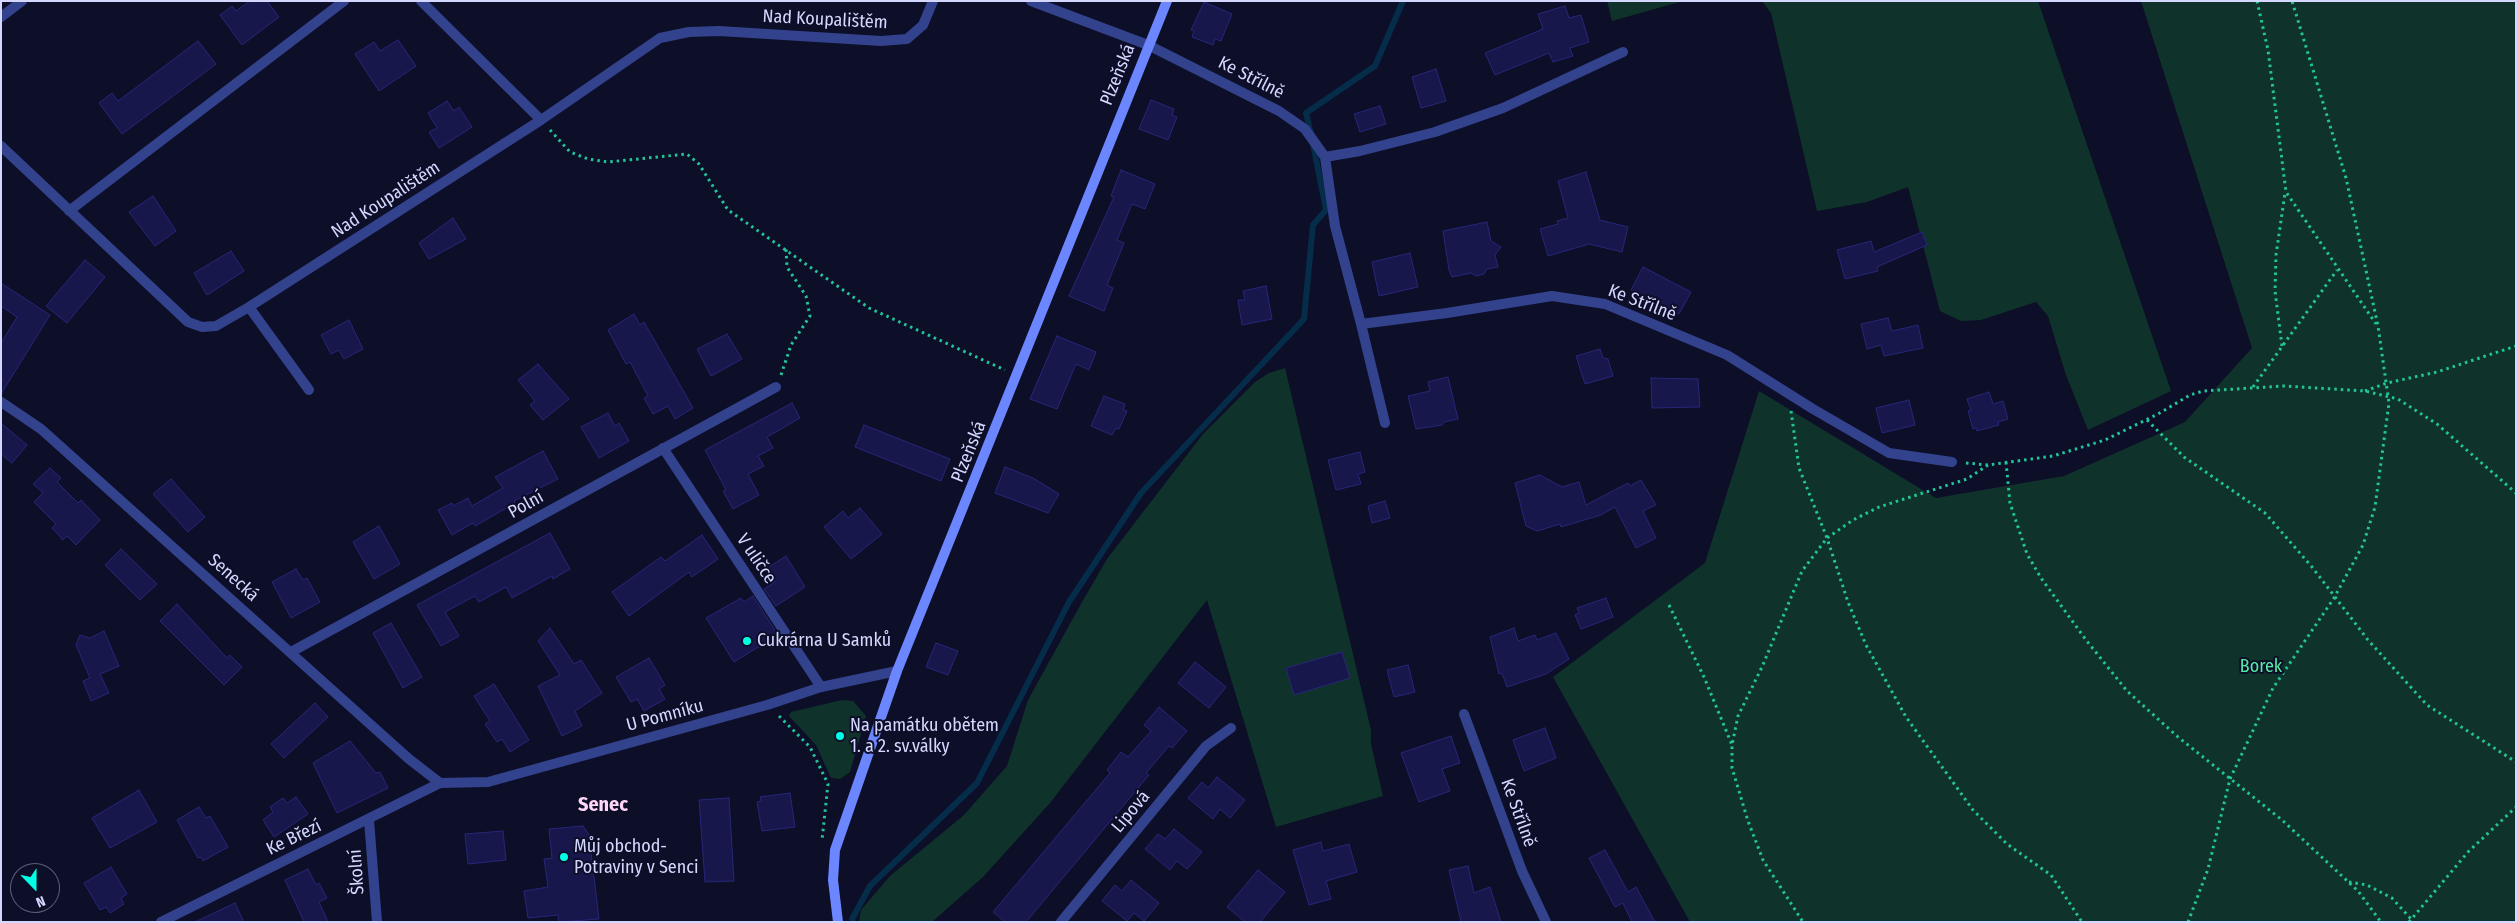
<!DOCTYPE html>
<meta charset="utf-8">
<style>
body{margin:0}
#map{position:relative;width:2517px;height:923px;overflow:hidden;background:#0d0e28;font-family:"Fira Sans Condensed",sans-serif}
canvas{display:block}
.frame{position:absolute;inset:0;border:2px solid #d4d8ff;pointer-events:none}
.north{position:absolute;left:10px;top:863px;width:50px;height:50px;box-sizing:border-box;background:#0d0e28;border:1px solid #5d5f7e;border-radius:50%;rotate:158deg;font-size:14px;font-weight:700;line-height:20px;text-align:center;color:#d4d8ff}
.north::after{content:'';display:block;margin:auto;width:18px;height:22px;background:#00ffe4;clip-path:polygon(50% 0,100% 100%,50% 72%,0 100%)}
</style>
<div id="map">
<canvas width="2517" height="923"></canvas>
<div class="frame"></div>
<div class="north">N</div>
</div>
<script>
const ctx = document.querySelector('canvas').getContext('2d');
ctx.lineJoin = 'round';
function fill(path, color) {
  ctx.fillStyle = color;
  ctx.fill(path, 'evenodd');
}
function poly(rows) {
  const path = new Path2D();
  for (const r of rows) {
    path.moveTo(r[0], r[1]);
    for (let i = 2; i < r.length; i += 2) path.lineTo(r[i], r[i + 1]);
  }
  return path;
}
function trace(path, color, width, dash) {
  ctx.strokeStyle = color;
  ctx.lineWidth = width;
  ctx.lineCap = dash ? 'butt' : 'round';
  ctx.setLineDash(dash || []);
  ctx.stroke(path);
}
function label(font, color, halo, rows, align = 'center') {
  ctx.font = font + ' "Fira Sans Condensed",sans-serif';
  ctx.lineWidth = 4;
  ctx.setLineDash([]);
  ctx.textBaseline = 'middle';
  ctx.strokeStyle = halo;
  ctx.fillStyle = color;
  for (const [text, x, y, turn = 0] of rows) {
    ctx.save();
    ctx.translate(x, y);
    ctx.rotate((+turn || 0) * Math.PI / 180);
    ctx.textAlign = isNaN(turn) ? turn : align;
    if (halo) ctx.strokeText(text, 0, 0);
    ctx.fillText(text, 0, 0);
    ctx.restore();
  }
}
fill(poly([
 [1607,1,1683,1,1612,21],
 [1762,1,2038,1,2171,391,2088,430,2066,375,2048,316,2036,302,1981,320,1961,321,1940,311,1908,187,1867,202,1817,211,1771,13],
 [2141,1,2516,1,2516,922,1690,922,1553,677,1705,563,1759,391,1936,498,2064,476,2185,422,2252,348],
 [1285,368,1371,730,1371,744,1383,796,1276,827,1207,600,1050,803,983,877,932,922,859,922,861,910,890,876,964,815,1007,766,1028,700,1082,602,1107,559,1203,434,1255,382,1269,373],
 [842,700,853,701,866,716,850,772,840,779,831,778,816,745,789,716,791,712]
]), '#0f332a');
trace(poly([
 [1311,134,1306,113,1375,66,1403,1],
 [853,922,852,919,870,886,977,783,1069,602,1141,493,1304,319,1313,225,1326,210,1313,144]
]), '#052c49', 6);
const building = poly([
 [250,1,267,1,279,17,242,45,220,15,232,6,236,11,250,1],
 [1204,2,1232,14,1221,41,1215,39,1213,45,1192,37,1194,31,1191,30,1204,2],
 [1565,6,1569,18,1581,15,1589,42,1570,48,1573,56,1553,62,1549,53,1495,75,1485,53,1543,29,1538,14,1565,6],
 [398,40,416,66,379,91,355,54,374,42,380,51,398,40],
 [198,41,216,64,122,134,99,103,112,93,118,101,198,41],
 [1436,69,1446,101,1421,108,1412,77,1436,69],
 [1151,100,1174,109,1172,115,1177,117,1168,140,1139,129,1151,100],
 [447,101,454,111,459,107,472,127,439,148,429,132,437,128,428,113,447,101],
 [1380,106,1386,124,1360,132,1354,114,1380,106],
 [1121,170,1155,184,1145,209,1132,204,1117,240,1124,243,1107,285,1113,288,1104,311,1069,296,1114,197,1111,196,1121,170],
 [1586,172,1600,220,1628,227,1622,252,1589,244,1548,256,1540,229,1558,224,1557,221,1568,218,1558,181,1586,172],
 [153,196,176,231,155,246,129,212,153,196],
 [453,218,466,239,429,259,419,243,453,218],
 [1487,222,1491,241,1501,247,1495,255,1498,267,1487,269,1484,274,1476,276,1471,273,1452,277,1449,270,1443,231,1487,222],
 [1922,232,1927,245,1877,267,1878,271,1845,279,1837,250,1871,241,1874,252,1922,232],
 [231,251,244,271,207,295,194,273,231,251],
 [1410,253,1418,287,1379,296,1372,262,1410,253],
 [85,260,105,277,67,323,46,306,85,260],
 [1643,267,1691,292,1679,314,1631,290,1643,267],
 [1,283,50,315,1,394,1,343,17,317,1,306,1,283],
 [1266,286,1272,319,1242,325,1238,300,1245,300,1243,291,1266,286],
 [634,314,640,325,644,322,693,408,675,419,668,406,653,414,644,398,648,396,630,362,626,364,608,330,634,314],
 [1888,318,1892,331,1918,325,1923,348,1884,356,1881,345,1867,349,1861,324,1888,318],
 [349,320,363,349,344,359,339,350,331,354,321,335,349,320],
 [727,334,742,359,711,376,697,349,727,334],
 [1057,336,1096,352,1089,370,1076,364,1057,409,1030,399,1057,336],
 [1600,349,1603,358,1608,359,1613,376,1585,384,1576,356,1600,349],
 [538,364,569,399,543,420,530,405,535,401,518,380,538,364],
 [1448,377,1458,419,1444,422,1442,425,1416,429,1408,396,1430,391,1428,382,1448,377],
 [1651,378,1698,379,1700,407,1652,408,1651,378],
 [1989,392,1993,404,2003,401,2008,419,1998,422,1999,425,1977,431,1976,428,1973,429,1968,411,1971,410,1967,399,1989,392],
 [1104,396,1125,404,1123,410,1127,411,1119,429,1116,428,1112,435,1091,426,1104,396],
 [1909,400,1915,425,1882,433,1876,408,1909,400],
 [792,403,800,418,767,437,773,448,758,456,764,466,748,474,759,495,733,509,723,491,726,490,705,450,792,403],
 [608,413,615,426,619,423,629,441,599,458,581,427,608,413],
 [1,423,27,445,12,463,1,454,1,423],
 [864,425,950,459,941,481,855,447,864,425],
 [543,451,558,479,514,501,515,503,475,526,473,523,452,535,438,510,452,503,453,506,468,498,472,506,503,488,495,477,543,451],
 [1360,452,1365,472,1358,474,1361,484,1336,490,1328,460,1360,452],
 [1005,467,1033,478,1059,494,1048,513,995,493,1005,467],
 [50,468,61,478,57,482,78,503,81,500,100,520,76,545,67,536,63,540,52,528,56,524,34,502,43,493,33,484,50,468],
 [1540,475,1562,487,1579,482,1586,505,1628,483,1630,486,1641,480,1656,505,1643,511,1656,538,1636,548,1615,507,1601,515,1561,527,1560,524,1537,531,1526,526,1515,483,1540,475],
 [171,479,205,517,188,532,153,494,171,479],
 [1385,501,1390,518,1372,523,1368,506,1385,501],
 [860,508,882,534,851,559,824,527,843,511,848,518,860,508],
 [379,526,400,564,374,579,353,542,379,526],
 [550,533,570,569,553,579,552,576,512,598,506,587,479,602,475,596,445,612,459,636,441,646,417,605,550,533],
 [702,535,718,559,692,577,689,572,629,616,612,592,661,557,665,561,702,535],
 [121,549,157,584,140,600,105,565,121,549],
 [786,556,805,587,776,606,764,589,775,582,766,569,786,556],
 [296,569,303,580,307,578,320,602,291,618,272,582,296,569],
 [753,596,778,635,734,662,706,618,741,598,744,602,753,596],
 [1606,598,1613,617,1581,629,1575,615,1579,613,1577,608,1606,598],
 [177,604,227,658,230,655,242,667,224,685,160,621,177,604],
 [391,623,422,677,403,688,373,633,391,623],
 [550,628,574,664,581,660,602,693,575,711,582,726,562,736,538,686,560,675,538,641,550,628],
 [1514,628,1518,641,1535,635,1537,640,1556,633,1569,659,1546,674,1507,687,1502,673,1499,674,1490,637,1514,628],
 [104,631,119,666,100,674,109,693,91,701,83,681,90,678,76,645,80,635,90,638,104,631],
 [936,643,958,651,948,675,926,667,936,643],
 [1342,652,1350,678,1294,695,1286,668,1342,652],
 [649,658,665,685,659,689,665,699,644,711,637,699,631,702,616,677,649,658],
 [1195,662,1226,687,1209,708,1178,683,1195,662],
 [1408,665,1415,692,1394,697,1387,670,1408,665],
 [494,684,529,740,510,752,502,739,497,742,485,724,490,721,474,696,494,684],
 [315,703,328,717,284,758,271,744,315,703],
 [1159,707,1187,731,1172,748,1169,746,1146,773,1149,775,1026,922,1005,922,993,912,1110,773,1107,770,1121,752,1128,757,1151,731,1144,725,1159,707],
 [1545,728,1556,758,1524,771,1513,740,1545,728],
 [1451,736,1460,763,1442,769,1450,791,1419,802,1401,753,1451,736],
 [350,741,376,773,380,772,388,788,337,813,313,763,350,741],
 [1217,777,1245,800,1230,818,1220,809,1213,819,1188,798,1202,782,1208,788,1217,777],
 [139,790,157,822,110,848,92,818,139,790],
 [790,793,795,827,762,831,757,802,761,801,760,797,790,793],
 [296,797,308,814,274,837,263,820,273,812,270,807,283,798,287,803,296,797],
 [729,798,734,881,705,882,699,800,729,798],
 [199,807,206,818,210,816,228,847,203,861,201,857,198,858,177,820,199,807],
 [583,826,589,835,599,919,559,922,558,915,528,918,524,891,548,887,544,859,552,858,549,829,583,826],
 [1174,829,1202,852,1187,869,1177,861,1170,870,1145,849,1158,834,1165,839,1174,829],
 [503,831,506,860,468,864,465,834,503,831],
 [1321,842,1323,851,1349,844,1357,872,1326,881,1331,899,1309,905,1293,850,1321,842],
 [1605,850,1628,892,1636,887,1655,922,1632,922,1623,903,1615,907,1589,858,1605,850],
 [1468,866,1474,893,1490,887,1501,922,1461,922,1449,870,1468,866],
 [111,867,127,894,121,898,124,904,110,913,106,907,100,910,84,883,111,867],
 [308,869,316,885,319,883,327,898,319,902,328,922,304,922,285,880,308,869],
 [1258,870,1285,892,1260,922,1245,922,1227,907,1258,870],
 [1131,880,1159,903,1144,921,1134,913,1127,921,1102,901,1115,885,1122,891,1131,880],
 [235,903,244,922,195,922,235,903]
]);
fill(building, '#17174b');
trace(building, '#27277a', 1);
trace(poly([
 [2257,1,2268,50,2286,192,2376,324],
 [550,130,570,152,588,159,608,162,687,154,699,164,728,210,869,308,1005,370],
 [2282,346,2275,291,2276,255,2285,193],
 [781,375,791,345,810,316,806,296,787,267,786,249],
 [2253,387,2337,270],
 [2365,391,2387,383,2437,372,2516,346],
 [1791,411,1799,468,1827,538,1802,571,1762,667,1738,716,1732,745,1732,768,1748,821,1763,860,1803,922],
 [2147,420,2184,457,2265,513,2312,567,2368,640,2427,705,2516,762],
 [2006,462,2010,503,2027,554,2041,578,2086,640,2127,691,2178,737,2282,820,2358,891,2381,922],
 [1966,463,1988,465,2053,456,2105,440,2158,414,2190,395,2203,391,2284,386,2365,391,2398,399,2437,424,2516,493],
 [1988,465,1967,479,1879,507,1853,520,1827,538,1848,602,1866,645,1906,717,1973,810,2007,844,2051,875,2082,922],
 [1669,605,1704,677,1732,745],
 [779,716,810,747,828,784,822,840],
 [2349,882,2367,885,2392,898,2411,919],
 [2188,922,2208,869,2230,779,2273,688,2334,598,2363,545,2375,507,2389,403,2378,326,2346,178,2292,1],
 [2409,922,2468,852,2516,807]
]), '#22c59a', 3, [2.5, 4]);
trace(poly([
 [663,448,821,687]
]), '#33428c', 10);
trace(poly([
 [421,1,541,120,660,38,689,32,719,31,881,41,907,39,923,25,933,1],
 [1031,1,1148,45,1279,111,1305,129,1325,157,1335,226,1361,324,1447,313,1552,296,1605,304,1727,355,1813,409,1889,453,1952,462],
 [1,17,22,1],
 [1,146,188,322,202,327,216,326,249,307,541,120],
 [1325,157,1360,151,1435,132,1503,108,1623,52],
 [69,211,344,1],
 [249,307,309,390],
 [1361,324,1385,423],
 [291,652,776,387],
 [1464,714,1522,871,1546,922],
 [369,820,377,922],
 [161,922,440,783],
 [1061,922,1206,746,1231,728]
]), '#33428c', 10);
trace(poly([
 [1,402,41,429,409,759,440,783,488,782,767,705,821,687,897,671]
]), '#33428c', 10);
trace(poly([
 [838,922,833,880,835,850,897,671,1167,1]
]), '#6b86ff', 10);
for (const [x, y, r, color] of [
 [747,641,5,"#00ffe4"],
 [840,736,5,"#00ffe4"],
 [564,857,5,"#00ffe4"]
]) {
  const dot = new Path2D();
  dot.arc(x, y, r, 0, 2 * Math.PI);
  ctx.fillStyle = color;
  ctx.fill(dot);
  trace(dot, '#0d0e28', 2);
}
label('18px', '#d4d8ff', '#0d0e28', [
 ["Nad Koupalištěm",825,20,3],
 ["Plzeňská",1118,75,-68],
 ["Ke Střílně",1251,78,27],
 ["Nad Koupalištěm",386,200,-33],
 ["Ke Střílně",1642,303,21],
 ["Plzeňská",969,452,-68],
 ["Polní",526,505,-29],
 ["V uličce",756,559,56],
 ["Senecká",233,578,42],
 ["U Pomníku",665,716,-15],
 ["Lipová",1131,812,-50],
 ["Ke Střílně",1518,813,70],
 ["Ke Březí",294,838,-26],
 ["Školní",357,872,-94]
]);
label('18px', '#d4d8ff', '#0d0e28', [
 ["Cukrárna U Samků",757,641],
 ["Na památku obětem",850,726],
 ["1. a 2. sv.války",850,747],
 ["Můj obchod-",574,847],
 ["Potraviny v Senci",574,868]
], 'left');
label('18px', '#53eca6', '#0d0e28', [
 ["Borek",2261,667]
]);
label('bold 20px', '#ffd6f9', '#0d0e28', [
 ["Senec",603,805]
]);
</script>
